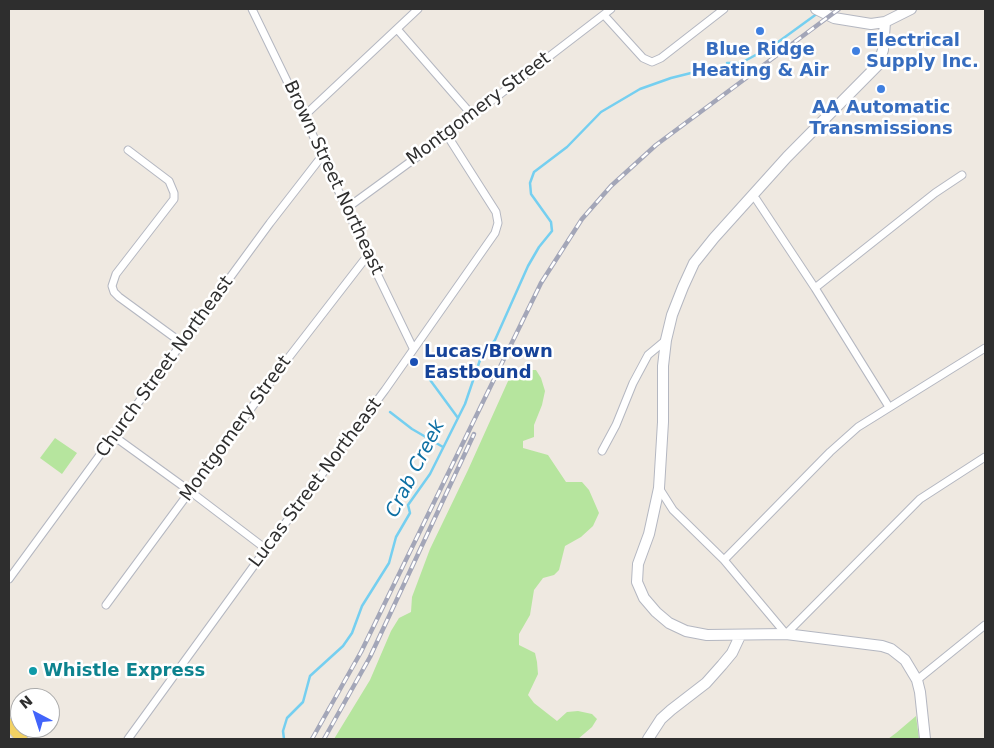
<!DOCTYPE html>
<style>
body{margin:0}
#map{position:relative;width:994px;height:748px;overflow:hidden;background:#efe9e1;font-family:"DejaVu Sans",sans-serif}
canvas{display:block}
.frame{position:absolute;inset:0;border:10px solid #2e2e2e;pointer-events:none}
.north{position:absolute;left:10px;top:688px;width:50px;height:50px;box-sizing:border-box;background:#fff;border:1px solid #ababab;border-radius:50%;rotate:320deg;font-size:14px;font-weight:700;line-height:20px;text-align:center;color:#2e2e2e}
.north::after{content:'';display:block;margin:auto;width:18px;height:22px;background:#4264fb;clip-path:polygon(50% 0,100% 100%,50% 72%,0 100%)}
</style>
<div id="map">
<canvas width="994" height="748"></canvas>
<div class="frame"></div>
<div class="north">N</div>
</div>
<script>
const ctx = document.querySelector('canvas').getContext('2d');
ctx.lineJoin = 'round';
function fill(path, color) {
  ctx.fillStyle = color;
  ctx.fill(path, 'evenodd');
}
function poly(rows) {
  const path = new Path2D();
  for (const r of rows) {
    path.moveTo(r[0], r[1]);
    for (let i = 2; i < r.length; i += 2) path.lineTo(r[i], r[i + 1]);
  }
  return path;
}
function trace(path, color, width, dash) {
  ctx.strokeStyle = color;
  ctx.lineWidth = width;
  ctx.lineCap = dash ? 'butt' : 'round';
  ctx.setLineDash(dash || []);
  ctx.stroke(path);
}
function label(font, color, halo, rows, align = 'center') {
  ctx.font = font + ' "DejaVu Sans",sans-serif';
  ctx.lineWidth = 5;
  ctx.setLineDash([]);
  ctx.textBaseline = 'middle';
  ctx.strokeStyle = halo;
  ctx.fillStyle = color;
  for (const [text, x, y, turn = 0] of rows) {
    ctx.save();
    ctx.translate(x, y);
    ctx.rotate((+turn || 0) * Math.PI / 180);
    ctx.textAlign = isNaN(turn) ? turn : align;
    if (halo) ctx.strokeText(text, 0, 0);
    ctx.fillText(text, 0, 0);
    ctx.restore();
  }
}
fill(poly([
 [513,370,536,370,541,378,545,391,542,405,534,425,534,437,523,441,523,448,548,455,566,482,582,482,589,490,599,513,593,526,581,537,565,546,559,570,554,575,543,578,534,590,530,615,519,634,519,645,535,653,537,662,538,674,528,695,534,703,557,721,567,712,578,711,592,714,597,719,592,727,578,739,334,739,370,680,391,631,399,618,411,612,412,597,430,549,468,470],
 [55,438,77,453,62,474,40,458],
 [916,716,919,739,888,739,896,733]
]), '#b6e59e');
trace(poly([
 [727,63,741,63,774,45,818,13],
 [425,373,458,418],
 [390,412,412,429,443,447],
 [284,739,283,731,287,718,303,702,310,676,343,646,352,633,362,606,389,563,396,537,410,513,408,505,430,474,465,404,480,360,495,340,528,266,539,247,552,231,551,222,531,194,530,183,534,172,567,147,601,112,640,89,671,78,707,69]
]), '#75cff0', 2.5);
const street = poly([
 [252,9,304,116,368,255,413,348],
 [604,15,643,58,652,62,661,58,724,9],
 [397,29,472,115],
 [304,116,418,9],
 [128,150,169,181,174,193,174,199,116,274,112,286,114,292,119,297,182,343],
 [752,196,756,199,815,288,889,407],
 [347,208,447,135,611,9],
 [815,288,935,193,962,175],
 [115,437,191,492,266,549],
 [602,451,616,425,633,383,648,355,666,340],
 [659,488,673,510,724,560,786,634,920,499,985,457],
 [724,560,830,452,858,427,985,348],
 [9,579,270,223,322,156],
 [106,605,286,361,368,255],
 [917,680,985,625],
 [128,739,266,549,385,390,495,233,498,223,496,212,447,135]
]);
const secondary = poly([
 [816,9,834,18,871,24,885,22,911,9],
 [885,22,883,50,878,65,787,157,714,238,694,263,683,287,672,315,666,340,663,366,663,422,659,488,649,534,638,564,637,582,644,598,656,612,669,623,686,631,707,635,786,634,882,646,891,649,905,660,917,680,920,692,925,739],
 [648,739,661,719,671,710,706,683,722,665,732,653,740,636]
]);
const primary = poly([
 [9,724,22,739]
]);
trace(street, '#b4b7c1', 9);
trace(secondary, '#b4b7c1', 12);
trace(primary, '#c9c9c9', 13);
trace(street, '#fff', 7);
trace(secondary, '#fff', 10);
trace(primary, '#f2d163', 11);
const rail = poly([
 [312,739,361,652,541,283,582,219,611,186,656,145,839,9],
 [324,739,370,657,474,434]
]);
trace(rail, '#a3a6b8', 4.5);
trace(rail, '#fff', 2.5, [8]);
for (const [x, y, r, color] of [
 [760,31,5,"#3f7fe0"],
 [856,51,5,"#3f7fe0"],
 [881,89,5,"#3f7fe0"],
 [414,362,5,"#1a4fb4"],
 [33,671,5,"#0f9aa8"]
]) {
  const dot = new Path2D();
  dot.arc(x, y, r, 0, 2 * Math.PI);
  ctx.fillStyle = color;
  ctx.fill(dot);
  trace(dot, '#fff', 2);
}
label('bold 18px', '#366cbe', '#fff', [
 ["Electrical",866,41,"left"],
 ["Supply Inc.",866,62,"left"],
 ["Blue Ridge",760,50],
 ["Heating & Air",760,71],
 ["AA Automatic",881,108],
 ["Transmissions",881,129]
]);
label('18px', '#2e2e2e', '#fff', [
 ["Montgomery Street",479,109,-37],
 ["Brown Street Northeast",333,178,65],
 ["Church Street Northeast",165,367,-54],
 ["Montgomery Street",236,429,-54],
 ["Lucas Street Northeast",316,483,-53]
]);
label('bold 18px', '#164399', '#fff', [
 ["Lucas/Brown",424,352],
 ["Eastbound",424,373]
], 'left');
label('bold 18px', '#0d838f', '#fff', [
 ["Whistle Express",43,671]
], 'left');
label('italic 19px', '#0d6fa3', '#fff', [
 ["Crab Creek",416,469,-63]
]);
</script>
